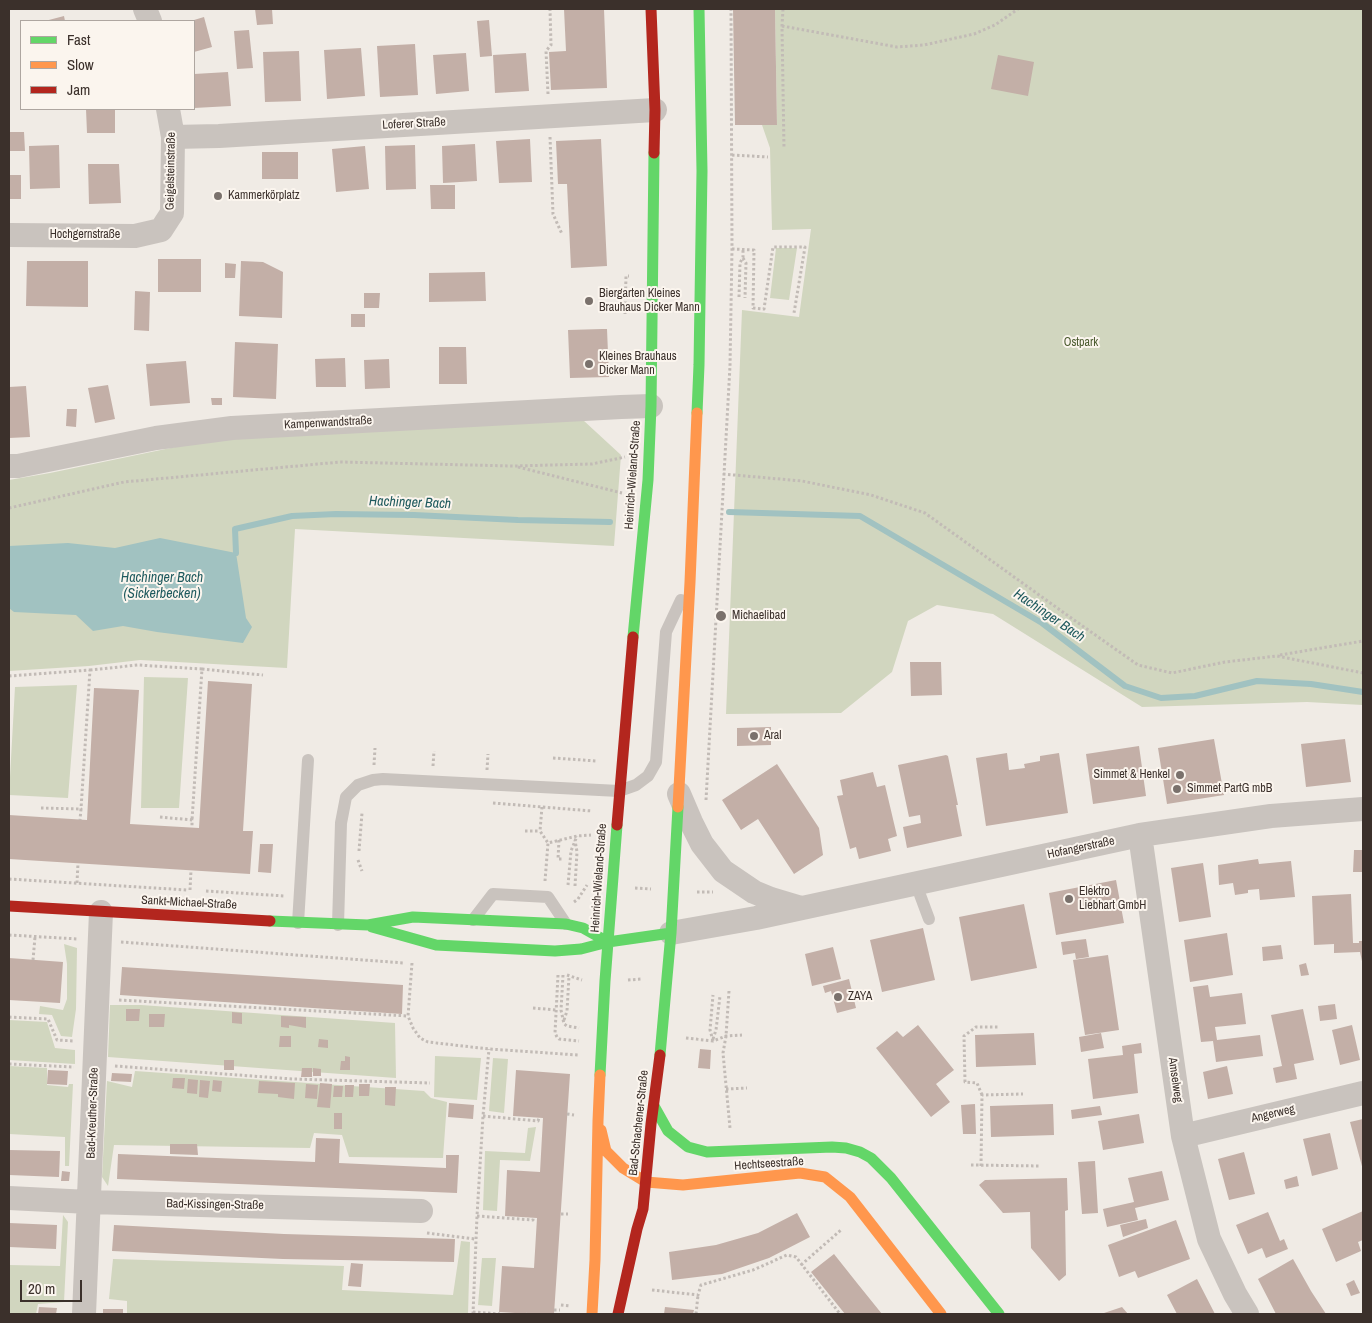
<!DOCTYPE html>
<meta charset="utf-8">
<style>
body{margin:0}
#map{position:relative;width:1372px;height:1323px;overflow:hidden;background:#f0ebe5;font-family:"Archivo Narrow",sans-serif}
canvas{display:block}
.frame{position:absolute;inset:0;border:10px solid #3b302b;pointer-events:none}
.legend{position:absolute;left:20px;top:20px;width:175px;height:90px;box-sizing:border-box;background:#fbf5ee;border:1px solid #aea6a0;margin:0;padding:6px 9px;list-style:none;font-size:15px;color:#3b302b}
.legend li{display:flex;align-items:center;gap:10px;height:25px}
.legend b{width:25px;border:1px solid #aea6a0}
.scale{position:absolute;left:20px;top:1280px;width:62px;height:22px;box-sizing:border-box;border:2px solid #3b302b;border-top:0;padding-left:6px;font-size:15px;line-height:18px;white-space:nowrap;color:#3b302b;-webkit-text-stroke:4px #fbf5ee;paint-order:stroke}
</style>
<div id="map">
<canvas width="1372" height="1323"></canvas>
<div class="frame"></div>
<ul class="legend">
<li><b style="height:6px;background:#63d668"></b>Fast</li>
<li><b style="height:6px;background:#ff974d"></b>Slow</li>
<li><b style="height:6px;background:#b3261e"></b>Jam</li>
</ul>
<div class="scale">20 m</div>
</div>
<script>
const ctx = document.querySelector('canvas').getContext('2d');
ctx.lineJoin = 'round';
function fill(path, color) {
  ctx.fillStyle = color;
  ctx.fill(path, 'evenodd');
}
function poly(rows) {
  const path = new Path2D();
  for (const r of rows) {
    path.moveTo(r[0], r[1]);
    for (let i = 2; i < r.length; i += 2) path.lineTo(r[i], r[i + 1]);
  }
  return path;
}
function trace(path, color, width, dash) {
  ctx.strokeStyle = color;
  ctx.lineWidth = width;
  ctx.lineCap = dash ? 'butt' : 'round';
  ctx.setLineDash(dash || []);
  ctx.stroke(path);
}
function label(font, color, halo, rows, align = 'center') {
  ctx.font = font + ' "Archivo Narrow",sans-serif';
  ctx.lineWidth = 4;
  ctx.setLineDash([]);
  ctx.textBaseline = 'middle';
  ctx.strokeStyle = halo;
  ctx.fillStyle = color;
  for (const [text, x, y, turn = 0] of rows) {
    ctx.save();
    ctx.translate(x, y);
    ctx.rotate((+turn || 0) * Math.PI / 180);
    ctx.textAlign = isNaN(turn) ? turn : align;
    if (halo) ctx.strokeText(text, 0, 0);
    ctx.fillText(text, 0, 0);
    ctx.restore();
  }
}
fill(poly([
 [775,9,1363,9,1363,705,1307,702,1142,707,993,614,937,605,908,621,892,672,841,713,726,714,742,310,799,317,811,229,772,230,770,148,762,125,777,124],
 [776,248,797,248,789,300,770,298],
 [583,420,621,455,614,546,295,529,287,668,140,660,89,666,9,671,9,480,50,473,209,440],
 [144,677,188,678,179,808,141,808],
 [77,685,68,798,9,795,15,687],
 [64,944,77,948,76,1009,72,1037,61,1036,52,1015,39,1014,40,1006,63,1010,67,999,67,964],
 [110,1005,141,1005,395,1023,396,1078,108,1057],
 [9,1020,47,1022,55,1048,75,1050,75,1064,9,1060],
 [435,1056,481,1058,477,1100,434,1097],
 [493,1058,508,1059,504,1113,489,1111],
 [9,1066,47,1068,47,1085,68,1087,69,1084,73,1084,69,1166,65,1166,65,1137,9,1134],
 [135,1071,424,1091,431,1098,447,1102,443,1158,349,1157,342,1135,314,1133,310,1148,114,1145,108,1186,102,1177,107,1081,132,1087],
 [536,1127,530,1161,500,1160,497,1211,483,1210,485,1151,525,1153,528,1128],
 [63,1215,68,1222,64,1302,38,1304,36,1314,9,1314,9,1265,60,1266],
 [461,1241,470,1242,468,1314,127,1314,127,1301,109,1299,113,1259,344,1266,342,1290,453,1295],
 [482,1258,496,1258,492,1306,478,1305]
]), '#d1d6bf');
fill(poly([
 [160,538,236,553,246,618,252,627,243,643,157,632,123,626,93,631,76,615,14,612,9,608,9,546,68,543,115,548]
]), '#a1c2c1');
trace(poly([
 [729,512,860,516,1042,623,1125,686,1161,698,1195,696,1257,681,1311,684,1363,692],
 [236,553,235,529,292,516,336,514,414,515,518,520,610,522]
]), '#a1c2c1', 6);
fill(poly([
 [255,9,272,9,273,24,257,25],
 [564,9,604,9,607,88,551,90,549,52,566,51],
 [733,9,775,9,777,125,735,125],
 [64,16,65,21,45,21],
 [204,17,212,47,194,52,194,20],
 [489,20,492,56,480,57,477,21],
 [249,30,253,68,237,69,234,31],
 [415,44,418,95,380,97,377,46],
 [361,48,365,96,327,99,324,50],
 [299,51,301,101,265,102,263,52],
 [466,53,469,91,436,94,433,55],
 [526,53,529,91,495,93,493,55],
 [998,55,1034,62,1028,96,991,89],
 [228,72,231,106,194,108,194,74],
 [86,109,115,109,115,133,87,133],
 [9,132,24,132,25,151,9,151],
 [530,139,532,182,499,183,496,141],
 [601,139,607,266,571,268,567,184,558,184,556,141],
 [475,144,477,181,443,183,442,146],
 [59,145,60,188,30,189,29,146],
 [415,145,416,189,386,190,385,146],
 [365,146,369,189,336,192,332,149],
 [262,152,298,152,298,179,262,179],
 [88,164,119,164,121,203,89,204],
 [9,175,21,175,21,199,9,199],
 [430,185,455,185,455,209,431,209],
 [158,259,201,259,201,292,158,292],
 [27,261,88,261,88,307,26,306],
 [241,261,263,262,283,272,282,318,239,316],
 [225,263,236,264,235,278,225,278],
 [485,272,486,301,429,302,429,273],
 [135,291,150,292,149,331,134,330],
 [364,293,380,293,379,308,364,308],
 [351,314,365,314,365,327,351,327],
 [602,329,607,329,609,377,570,378,568,330],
 [235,342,278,344,276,399,233,397],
 [439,347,466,347,467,384,439,384],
 [345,358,346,387,316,387,315,359],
 [389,359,390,388,365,389,364,360],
 [186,361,190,403,150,406,146,364],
 [108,385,115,419,95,423,88,388],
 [26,386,30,437,9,438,9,387],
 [211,398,222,398,222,405,212,405],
 [67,409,77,409,76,427,66,426],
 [910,662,941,662,942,695,911,696],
 [208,681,252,684,243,831,253,831,250,874,9,859,9,815,87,820,94,688,139,690,130,824,199,828],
 [771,727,771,745,737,746,737,728],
 [1214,739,1224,795,1167,804,1158,748],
 [1345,739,1351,782,1306,787,1301,744],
 [1139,746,1146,796,1093,804,1086,754],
 [1007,753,1009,770,1025,768,1024,764,1040,761,1040,756,1059,753,1068,813,986,826,976,758],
 [946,755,948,756,958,805,956,805,962,836,907,848,903,827,921,823,920,815,909,817,898,765],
 [777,764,819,828,823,855,794,874,758,819,741,830,722,800],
 [873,772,877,787,885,785,897,836,888,839,891,851,859,859,856,847,850,849,837,796,843,795,840,780],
 [260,844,273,844,271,873,258,872],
 [1354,850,1363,850,1363,872,1353,872],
 [1258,859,1259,864,1291,861,1295,897,1260,900,1259,889,1248,890,1248,893,1235,895,1233,883,1219,885,1218,865],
 [1203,863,1211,917,1179,922,1171,868],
 [1116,880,1124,923,1056,935,1049,893],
 [1351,894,1353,943,1359,943,1359,941,1363,941,1363,966,1360,952,1334,953,1334,944,1314,945,1312,896],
 [1024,904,1037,968,971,981,959,917],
 [923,928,935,980,882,992,870,940],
 [1227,933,1233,975,1190,982,1184,940],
 [1086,939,1089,957,1076,959,1075,953,1063,955,1061,942],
 [1281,945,1283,959,1263,961,1262,947],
 [833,947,841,979,812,986,805,954],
 [1108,955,1119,1030,1085,1035,1073,960],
 [9,958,63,962,60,1003,9,1000],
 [1306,963,1309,975,1301,976,1299,965],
 [122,967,403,985,402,1014,120,995],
 [849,979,856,1008,837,1013,831,991,825,993,823,986],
 [1208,985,1210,997,1242,993,1246,1024,1215,1027,1217,1040,1260,1035,1263,1056,1216,1062,1213,1041,1201,1042,1193,987],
 [1335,1004,1337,1019,1320,1021,1318,1006],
 [126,1009,140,1009,139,1021,126,1021],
 [1303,1009,1314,1060,1294,1064,1297,1079,1276,1083,1273,1068,1282,1066,1271,1015],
 [232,1012,242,1013,242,1024,232,1023],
 [149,1014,165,1014,164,1027,149,1027],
 [281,1016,306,1017,306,1028,289,1025,289,1028,281,1027],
 [918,1025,954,1070,936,1084,950,1102,931,1117,876,1048,897,1031,903,1037],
 [1352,1025,1360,1060,1340,1065,1332,1030],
 [1034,1033,1036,1065,976,1067,975,1035],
 [1101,1033,1104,1048,1081,1052,1079,1037],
 [280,1036,291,1036,291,1047,279,1047],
 [319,1039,328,1040,328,1048,318,1047],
 [1141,1043,1142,1053,1134,1054,1138,1093,1093,1099,1088,1059,1123,1055,1122,1046],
 [700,1049,711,1050,710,1069,698,1068],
 [345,1056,350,1057,350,1070,340,1070,341,1061,345,1061],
 [224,1060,234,1060,234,1070,224,1070],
 [1227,1066,1233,1094,1208,1099,1203,1072],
 [302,1068,312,1068,312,1077,301,1077],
 [313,1068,321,1069,321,1076,313,1076],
 [48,1070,68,1071,67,1085,47,1084],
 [516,1070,570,1074,554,1314,531,1314,499,1312,502,1266,534,1268,537,1218,505,1216,507,1170,540,1172,543,1118,513,1116],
 [112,1073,132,1074,131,1082,111,1081],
 [173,1078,185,1078,184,1089,172,1088],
 [188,1079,198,1080,197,1094,187,1093],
 [200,1080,210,1081,208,1098,199,1097],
 [213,1080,222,1081,221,1092,212,1091],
 [259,1081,295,1083,294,1099,278,1097,278,1094,258,1093],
 [320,1083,332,1084,330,1108,317,1107],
 [306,1084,318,1085,317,1099,305,1098],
 [359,1084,370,1084,369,1096,359,1096],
 [345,1085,354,1085,353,1097,345,1097],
 [334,1086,343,1086,342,1097,333,1097],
 [385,1087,396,1087,395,1106,385,1105],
 [449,1103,474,1105,473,1119,448,1117],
 [975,1104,976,1134,963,1134,961,1105],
 [1053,1104,1054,1135,991,1137,990,1106],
 [1100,1106,1102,1115,1072,1119,1071,1110],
 [334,1113,342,1113,342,1129,334,1129],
 [1139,1114,1144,1143,1103,1150,1098,1121],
 [1363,1119,1363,1170,1350,1122],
 [1330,1133,1338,1169,1312,1176,1303,1139],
 [316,1138,340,1139,339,1163,446,1168,446,1155,459,1155,457,1193,117,1179,118,1154,315,1162],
 [170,1144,197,1144,198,1155,170,1154],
 [9,1150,60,1151,59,1177,9,1175],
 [1244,1152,1255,1194,1229,1200,1218,1159],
 [1095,1161,1098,1213,1082,1214,1078,1162],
 [62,1171,70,1172,69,1181,61,1181],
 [1162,1171,1169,1200,1135,1208,1138,1220,1107,1227,1103,1209,1134,1202,1128,1178],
 [1297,1176,1299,1186,1286,1189,1284,1180],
 [1067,1178,1068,1210,1065,1211,1066,1275,1059,1281,1031,1248,1030,1212,1003,1213,979,1185,985,1180],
 [1363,1211,1363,1240,1358,1242,1361,1251,1336,1262,1322,1229],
 [1268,1212,1280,1241,1284,1239,1288,1249,1266,1258,1262,1248,1248,1254,1236,1225],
 [797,1213,810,1237,769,1258,722,1274,672,1280,669,1252,716,1245,758,1233],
 [1146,1219,1148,1228,1123,1237,1120,1225],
 [1176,1220,1190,1259,1138,1278,1135,1271,1119,1277,1108,1245],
 [9,1223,57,1225,56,1249,9,1247],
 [114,1225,284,1234,455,1239,454,1262,283,1259,112,1251],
 [834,1254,857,1283,882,1314,845,1314,811,1272],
 [1293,1259,1311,1291,1326,1314,1276,1314,1258,1279],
 [351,1263,363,1264,361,1287,348,1286],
 [1197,1279,1215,1314,1177,1314,1167,1295],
 [1354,1280,1360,1293,1351,1296,1346,1284],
 [39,1307,57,1308,56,1314,38,1314],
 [665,1307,694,1310,693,1314,664,1314],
 [1122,1307,1128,1314,1101,1314],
 [103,1309,123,1309,123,1314,103,1314]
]), '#c3afa7');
trace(poly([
 [783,9,782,26,784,149],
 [782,26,897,47,924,45,974,34,995,25,1018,9],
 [548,94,546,51,551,45,550,9],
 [550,137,553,214,562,234],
 [732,155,768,157],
 [732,249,754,250,753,308,764,309,773,247,805,247,794,313],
 [743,258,746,263,745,298],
 [739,297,740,263,743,257,743,250],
 [625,314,626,276,629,276],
 [518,467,622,493],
 [723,474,802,481,871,495,925,513,1074,620,1138,665,1172,673,1225,662,1277,656,1363,673],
 [9,508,124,482,340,462,513,466,592,464,625,457],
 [1280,655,1363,641],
 [202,669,263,675],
 [90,670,138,665,202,669,192,820],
 [9,676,90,670,81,809],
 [553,758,597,761],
 [374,765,375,748],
 [433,766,434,751],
 [487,770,488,754],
 [706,800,730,366,732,249,731,9],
 [493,803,592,811],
 [542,807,540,831,548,843],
 [41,808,81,809,80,820],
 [160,817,192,820,192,827],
 [525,831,540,831],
 [559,840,558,859,563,859],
 [359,851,362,813],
 [358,860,362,871],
 [9,879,187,890],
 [545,881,548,843,577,836,591,835],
 [77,883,78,863],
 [568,885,571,851,577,836],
 [575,886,577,852,575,840],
 [635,888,651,889],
 [190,890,191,870],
 [206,891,285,896],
 [697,892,713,892],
 [574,902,578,899,587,885],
 [9,935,78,939],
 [121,942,404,963],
 [33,960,35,937],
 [412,963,408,1016,413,1028,420,1038,428,1042,489,1049,578,1055],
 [558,975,555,1033,557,1037,559,1039,579,1041],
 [563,975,561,1010,564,1024,567,1026,579,1028],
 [567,975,582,980],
 [628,980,642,979],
 [729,991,726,1036,723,1053,730,1128],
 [119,1000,408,1016],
 [533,1008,556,1010],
 [9,1017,48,1019,57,1040,74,1041],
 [564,1020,567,1011,569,976],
 [686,1038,713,1041,726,1036,742,1035],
 [713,1039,716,1030,720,996],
 [713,1041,710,1030,713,995],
 [9,1064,74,1067],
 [115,1066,293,1079,430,1083],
 [726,1089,747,1088],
 [982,1095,977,1083,965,1082,964,1036,976,1027,999,1027],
 [567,1114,574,1115],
 [483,1116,538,1121,539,1118],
 [971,1165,1040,1166],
 [981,1166,982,1095,1023,1094],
 [561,1214,568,1214],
 [477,1216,533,1220,533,1218],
 [427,1233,475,1239],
 [801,1265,841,1230],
 [652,1290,698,1295,701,1285,753,1270,787,1255,796,1257,840,1314],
 [561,1305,570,1306],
 [554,1310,560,1310],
 [473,1312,500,1314],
 [473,1314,477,1216,483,1116,489,1049],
 [526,1314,527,1314],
 [696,1314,698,1295]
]), '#c2bbb6', 3, [2.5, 2.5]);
trace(poly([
 [916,884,929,919],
 [473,920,493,894,548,897,566,924],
 [298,923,308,760],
 [338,925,341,823,346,797,358,785,373,780,383,779,619,791,636,785,648,776,656,762,666,632,681,600]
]), '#c9c3be', 12);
trace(poly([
 [145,9,150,21],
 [173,137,219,136,655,110],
 [9,235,135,236,161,230,172,213,173,137,168,109],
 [9,466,18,466,156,438,232,428,621,407,651,406],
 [679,794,691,822,702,844,723,871,754,892,771,899,801,908],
 [1140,835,1183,1136,1209,1239,1235,1294,1247,1314],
 [671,933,756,918,1140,835,1271,816,1363,809],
 [1183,1136,1363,1093],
 [9,1198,89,1202,421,1211],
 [84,1314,101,912]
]), '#c9c3be', 24);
trace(poly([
 [697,413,699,365,702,171,699,9],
 [633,637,648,480,651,406,654,153],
 [270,921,368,925,413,917,566,924,583,928,608,942],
 [372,927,436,945,555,951,581,949,608,942,671,933],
 [660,1055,671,933,678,807],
 [600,1075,605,981,617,825],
 [654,1106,668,1131,688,1147,707,1152,832,1147,846,1148,860,1152,871,1158,891,1178,999,1314]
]), '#63d668', 11);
trace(poly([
 [678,807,690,582,697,413],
 [601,1130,606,1151,623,1168,646,1182,683,1185,800,1173,825,1177,850,1197,941,1314],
 [592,1314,595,1260,598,1121,600,1075]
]), '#ff974d', 11);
trace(poly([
 [651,9,655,110,654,153],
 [617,825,633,637],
 [9,906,270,921],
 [618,1314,637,1229,643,1209,651,1124,660,1055]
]), '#b3261e', 11);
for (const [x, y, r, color] of [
 [218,196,5,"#7a716c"],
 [589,301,5,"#7a716c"],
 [589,364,5,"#7a716c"],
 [721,616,6,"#7a716c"],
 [754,736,5,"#7a716c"],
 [1180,775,5,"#7a716c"],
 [1177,789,5,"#7a716c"],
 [1069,899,5,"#7a716c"],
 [838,997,5,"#7a716c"]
]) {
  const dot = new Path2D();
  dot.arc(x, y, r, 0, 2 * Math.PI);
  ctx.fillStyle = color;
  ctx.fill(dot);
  trace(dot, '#fbf5ee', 2);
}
label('12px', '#3b302b', '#fbf5ee', [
 ["Loferer Straße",414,124,-3],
 ["Geigelsteinstraße",171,171,-89],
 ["Hochgernstraße",85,235],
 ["Kampenwandstraße",328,423,-3],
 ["Heinrich-Wieland-Straße",633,475,-86],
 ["Hofangerstraße",1081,848,-12],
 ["Heinrich-Wieland-Straße",599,878,-86],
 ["Sankt-Michael-Straße",189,903,3],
 ["Amselweg",1175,1080,82],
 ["Bad-Kreuther-Straße",93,1113,-88],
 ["Angerweg",1273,1114,-13],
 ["Bad-Schachener-Straße",639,1123,-84],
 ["Hechtseestraße",769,1164,-4],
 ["Bad-Kissingen-Straße",215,1205,1]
]);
label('12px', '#3b302b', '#fbf5ee', [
 ["Kammerkörplatz",228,196],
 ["Biergarten Kleines",599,294],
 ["Brauhaus Dicker Mann",599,308],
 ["Kleines Brauhaus",599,357],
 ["Dicker Mann",599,371],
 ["Michaelibad",732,616],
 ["Aral",764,736],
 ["Simmet & Henkel",1170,775,"right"],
 ["Simmet PartG mbB",1187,789],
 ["Elektro",1079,892],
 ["Liebhart GmbH",1079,906],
 ["ZAYA",848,997]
], 'left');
label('12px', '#4a5a2e', '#fbf5ee', [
 ["Ostpark",1081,343]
]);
label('italic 14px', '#1f5a5e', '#fbf5ee', [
 ["Hachinger Bach",410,503,2],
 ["Hachinger Bach",162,578],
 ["(Sickerbecken)",162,594],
 ["Hachinger Bach",1049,616,34]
]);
</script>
